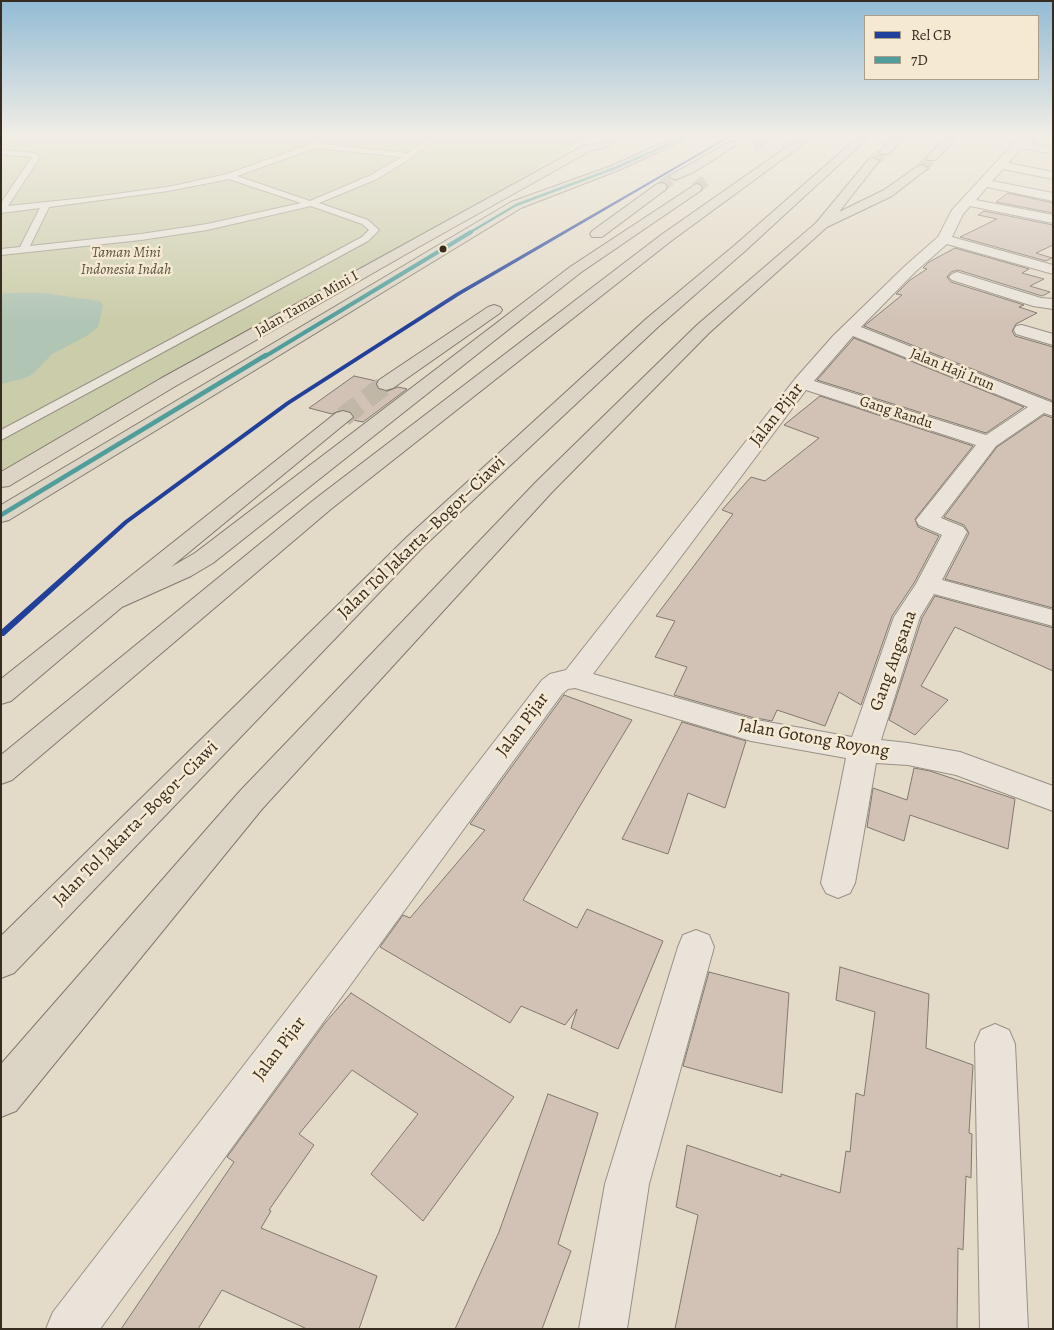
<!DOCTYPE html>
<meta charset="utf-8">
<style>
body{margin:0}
#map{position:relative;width:1054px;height:1330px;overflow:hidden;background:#e3dac7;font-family:Alegreya,serif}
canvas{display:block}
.frame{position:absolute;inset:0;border:2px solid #362c20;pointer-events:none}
.legend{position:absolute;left:864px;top:15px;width:175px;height:65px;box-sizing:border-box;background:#f5e9d2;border:1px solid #a99d8b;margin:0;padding:6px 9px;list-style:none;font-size:15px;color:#362c20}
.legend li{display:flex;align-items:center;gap:10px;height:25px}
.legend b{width:25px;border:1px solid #a99d8b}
</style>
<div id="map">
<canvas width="1054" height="1330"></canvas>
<div class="frame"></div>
<ul class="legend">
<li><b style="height:6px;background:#20409a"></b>Rel CB</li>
<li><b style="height:6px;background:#509e9b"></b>7D</li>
</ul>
</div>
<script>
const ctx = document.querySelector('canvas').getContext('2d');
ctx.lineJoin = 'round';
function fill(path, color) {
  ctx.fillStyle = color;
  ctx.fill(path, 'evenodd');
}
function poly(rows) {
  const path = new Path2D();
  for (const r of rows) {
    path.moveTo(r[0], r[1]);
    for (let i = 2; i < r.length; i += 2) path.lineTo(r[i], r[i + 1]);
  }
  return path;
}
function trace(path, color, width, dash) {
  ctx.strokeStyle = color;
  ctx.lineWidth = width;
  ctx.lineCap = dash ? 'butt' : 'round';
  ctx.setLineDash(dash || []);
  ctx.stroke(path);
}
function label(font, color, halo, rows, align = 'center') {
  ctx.font = font + ' Alegreya,serif';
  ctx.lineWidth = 5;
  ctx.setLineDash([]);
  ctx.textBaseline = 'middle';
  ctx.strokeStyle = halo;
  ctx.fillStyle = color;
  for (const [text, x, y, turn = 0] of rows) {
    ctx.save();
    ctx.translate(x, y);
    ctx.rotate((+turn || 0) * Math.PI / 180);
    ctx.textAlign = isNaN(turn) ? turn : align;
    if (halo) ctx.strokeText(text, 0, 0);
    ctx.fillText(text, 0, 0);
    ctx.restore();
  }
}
fill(poly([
 [1,137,590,137,501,190,1,476]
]), '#cbcca9');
fill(poly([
 [11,293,42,293,100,301,103,306,98,327,85,337,52,354,33,374,22,379,1,384,1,294]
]), '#b1c5b5');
const building = poly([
 [1008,193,1053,203,1053,213,996,202,1008,193],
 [984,211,1053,225,1053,245,1036,253,1052,258,1046,261,960,237,997,219,978,215,984,211],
 [955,248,1029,269,1022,273,1044,279,1030,286,1050,292,1042,296,958,270,951,272,947,277,951,282,1024,305,1019,307,1037,313,1016,324,1012,331,1015,336,1053,347,1053,401,864,326,902,295,896,294,910,280,927,269,923,268,929,262,955,248],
 [854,338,1024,407,986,433,817,380,854,338],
 [354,376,376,381,377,389,385,392,398,387,407,389,363,422,353,420,355,417,352,412,344,409,332,414,309,408,354,376],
 [820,396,973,446,915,519,918,527,939,536,914,583,892,616,861,705,839,692,825,726,777,710,772,721,751,717,674,695,687,667,655,657,675,621,656,616,733,514,722,510,751,477,765,481,819,438,784,425,820,396],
 [1044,415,1053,418,1053,608,945,579,969,533,964,525,944,517,997,447,1044,415],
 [935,596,1053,628,1053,671,955,627,921,686,948,700,915,735,889,720,922,618,935,596],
 [564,695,632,720,523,900,577,928,587,909,663,941,618,1049,571,1028,577,1009,565,1025,521,1006,510,1023,380,947,403,915,410,918,485,830,470,824,564,695],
 [682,722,746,741,725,808,688,793,668,854,622,839,682,722],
 [914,768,930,771,1015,799,1008,849,910,815,904,841,867,827,873,788,907,800,914,768],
 [840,967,929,994,926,1048,973,1065,969,1133,972,1134,971,1178,966,1176,963,1250,958,1248,957,1329,675,1329,698,1215,676,1207,687,1145,781,1177,781,1174,840,1193,846,1151,850,1152,856,1093,864,1096,875,1012,836,1000,840,967],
 [709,972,789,993,782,1093,683,1066,709,972],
 [351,993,514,1097,423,1221,371,1174,418,1114,352,1070,299,1134,314,1145,269,1210,271,1211,261,1228,377,1276,359,1329,307,1329,222,1290,198,1329,121,1329,234,1162,227,1157,325,1023,351,993],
 [548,1094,598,1113,558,1244,571,1251,542,1329,455,1329,499,1232,548,1094]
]);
fill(building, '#d2c2b6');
trace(building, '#807a6f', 1);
trace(poly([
 [753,147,763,140],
 [873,161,885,152],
 [922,168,932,158],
 [661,187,675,176],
 [696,188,710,177]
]), '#c0b7a6', 12, [12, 6]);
trace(poly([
 [343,417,386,384]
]), '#c0b7a6', 20, [20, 10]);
const lane = poly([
 [323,137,332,137,321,144,408,153,429,137,437,137,413,157,377,179,319,203,368,220,379,230,368,241,1,440,1,430,362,237,369,230,362,224,311,206,207,230,141,240,1,255,1,249,20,247,40,208,1,213,1,203,32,157,1,154,1,150,35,153,40,157,8,206,85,198,168,187,227,174,311,144,323,137],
 [315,148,402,157,371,175,310,201,237,176,315,148],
 [229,179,301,203,207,224,141,234,30,246,49,207,168,191,229,179]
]);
const street = poly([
 [1024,137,1037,137,1029,143,1053,148,1053,154,1022,148,1008,163,1053,172,1053,179,1003,169,992,181,1053,193,1053,201,987,187,976,200,1053,215,1053,223,970,206,963,214,952,237,1053,265,1053,274,947,244,915,272,861,327,1053,403,1053,416,1044,413,996,446,941,518,963,527,967,532,942,580,1053,610,1053,626,934,594,920,617,881,740,908,743,960,752,1053,786,1053,811,956,775,908,765,876,763,855,883,850,893,838,898,826,893,821,883,846,758,751,741,575,688,568,689,562,694,100,1329,46,1329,53,1312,542,680,550,674,566,670,795,379,833,336,905,266,938,237,952,210,1015,142,1024,137],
 [853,336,1028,407,986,435,814,381,853,336],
 [806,390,976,445,916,520,919,525,942,535,916,584,894,617,852,737,751,719,593,674,806,390],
 [957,272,1041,298,1053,299,1053,309,1033,306,952,280,949,277,952,274,957,272],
 [1022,325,1053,334,1053,345,1016,334,1014,330,1016,326,1022,325],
 [696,930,709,935,714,947,649,1184,627,1329,579,1329,605,1184,678,947,683,935,696,930],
 [995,1024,1009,1030,1015,1044,1028,1329,980,1329,975,1044,981,1030,995,1024]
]);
const primary = poly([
 [610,137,622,137,608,147,590,151,415,249,174,387,9,486,1,487,1,472,160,379,583,146,601,142,610,137],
 [676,137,690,137,619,170,521,208,9,520,1,522,1,505,511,202,611,166,676,137]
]);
const highway = poly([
 [760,137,771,137,767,142,763,143,758,140,760,137],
 [801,137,813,137,671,241,331,509,12,780,1,784,1,755,315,499,661,235,801,137],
 [858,137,869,137,745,251,658,327,423,547,14,973,1,978,1,936,407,537,646,319,735,245,858,137],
 [893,137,904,137,889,154,881,154,879,152,881,150,893,137],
 [946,137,957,137,936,160,928,160,926,158,928,156,946,137],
 [731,141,735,142,736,144,735,146,694,172,675,180,669,176,731,141],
 [873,158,879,161,839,212,884,190,918,166,922,165,928,168,892,196,827,227,709,333,552,492,262,809,16,1111,1,1117,1,1064,240,791,536,482,697,325,816,223,869,159,873,158],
 [661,183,665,184,667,187,665,190,602,237,592,237,590,234,592,231,657,184,661,183],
 [696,184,700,185,702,188,700,191,580,273,213,563,191,576,122,607,11,701,1,704,1,679,336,413,343,411,350,413,353,417,171,567,195,553,570,267,696,184],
 [494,305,500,307,502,310,500,313,393,388,386,390,379,388,377,384,379,380,488,307,494,305]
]);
trace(lane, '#989186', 2);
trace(street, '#989186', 2);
trace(primary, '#807a6f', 2);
trace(highway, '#807a6f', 2);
fill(lane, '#e9e3da');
fill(street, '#e9e3da');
fill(primary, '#dcd4c5');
fill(highway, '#dcd4c5');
trace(poly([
 [469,233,516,205,615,168,685,137]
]), '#509e9b', 2.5);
trace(poly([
 [264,357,471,232]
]), '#509e9b', 4);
trace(poly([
 [1,515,266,355]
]), '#509e9b', 4.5);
fill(poly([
 [727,137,730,137,460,295,290,404,128,523,4,636,1,636,1,630,124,521,286,402,456,293,727,137]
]), '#20409a');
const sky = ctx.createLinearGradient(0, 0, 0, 323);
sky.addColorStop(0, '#92bbd4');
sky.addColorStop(0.42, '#f2eee6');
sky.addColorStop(1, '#f2eee600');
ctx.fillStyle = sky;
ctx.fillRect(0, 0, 1054, 323);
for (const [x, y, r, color] of [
 [443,249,4.5,"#362c20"]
]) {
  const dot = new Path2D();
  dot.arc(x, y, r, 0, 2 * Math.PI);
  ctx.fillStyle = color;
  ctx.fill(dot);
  trace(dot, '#f5e9d2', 2);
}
label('italic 15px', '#56513c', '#f5e9d2', [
 ["Taman Mini",126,253],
 ["Indonesia Indah",126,270]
]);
label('15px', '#362c20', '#f5e9d2', [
 ["Jalan Taman Mini I",307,304,-30],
 ["Jalan Haji Irun",952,370,22],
 ["Gang Randu",896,413,18]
]);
label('18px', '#362c20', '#f5e9d2', [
 ["Jalan Pijar",777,415,-52],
 ["Jalan Tol Jakarta–Bogor–Ciawi",422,538,-44],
 ["Gang Angsana",894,661,-70],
 ["Jalan Pijar",523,725,-53],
 ["Jalan Gotong Royong",814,739,10],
 ["Jalan Tol Jakarta–Bogor–Ciawi",136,824,-45],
 ["Jalan Pijar",280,1049,-53]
]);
</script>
